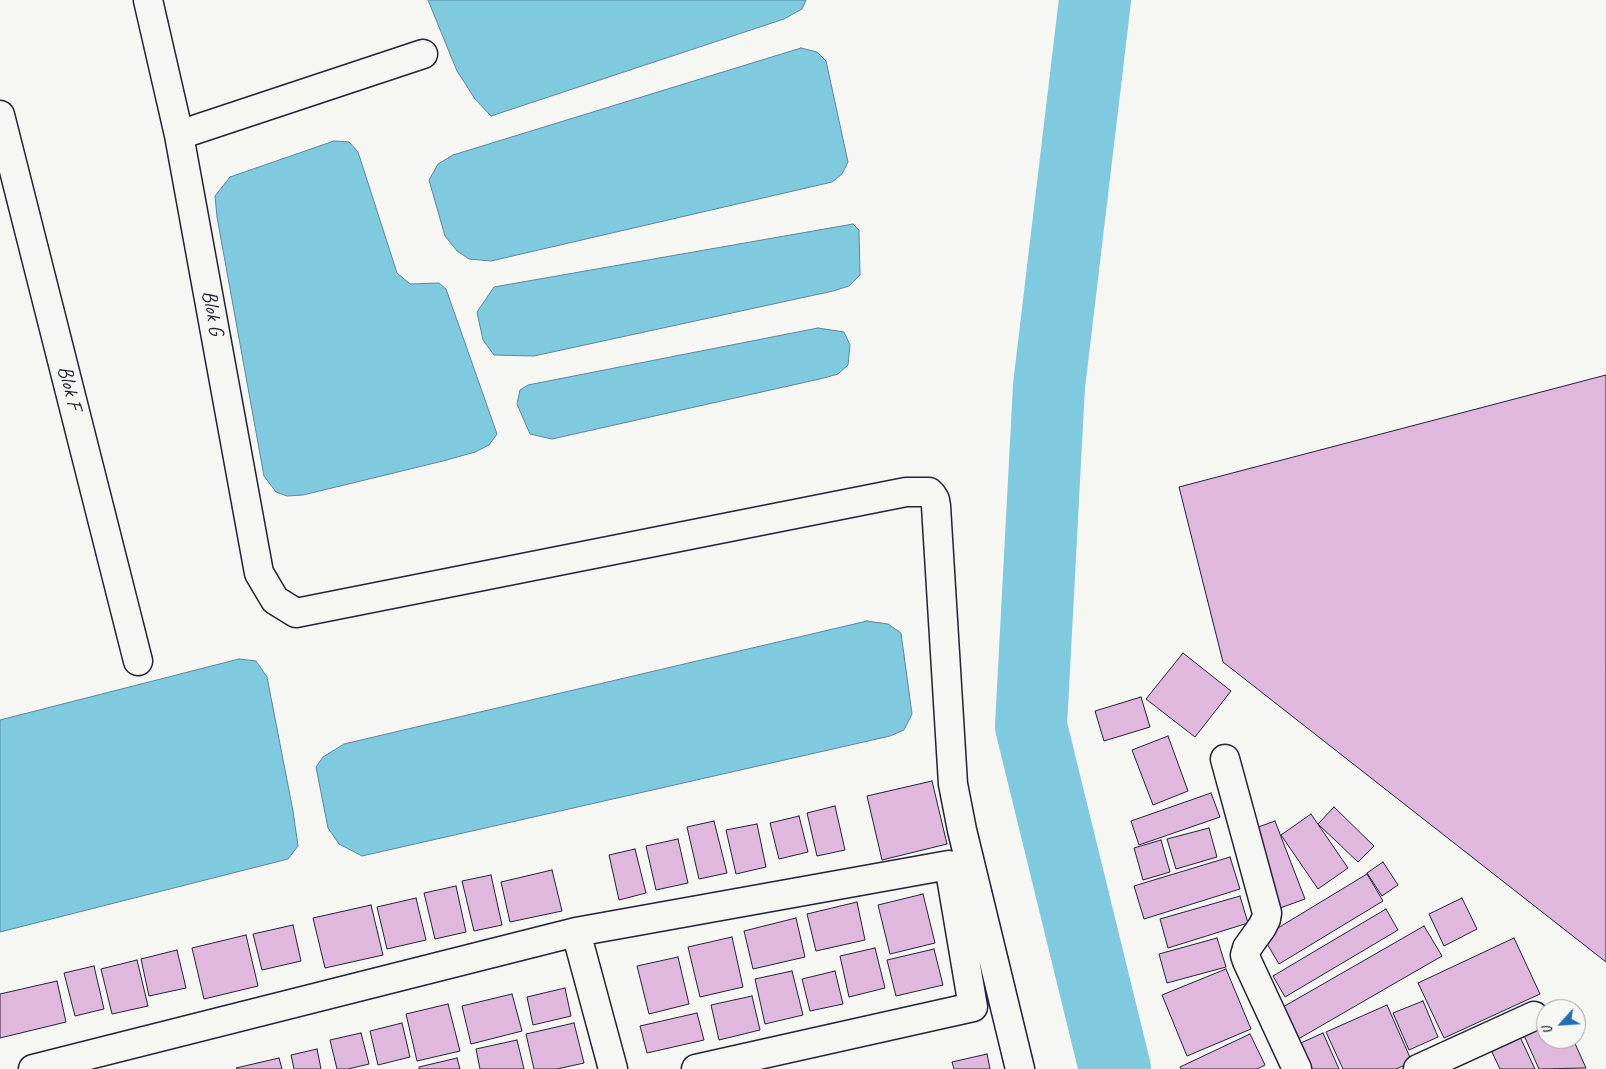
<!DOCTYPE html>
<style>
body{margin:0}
#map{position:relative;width:1606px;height:1069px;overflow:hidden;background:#f6f6f2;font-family:Caveat,sans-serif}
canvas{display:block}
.north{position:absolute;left:1536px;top:999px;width:50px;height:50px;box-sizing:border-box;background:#f6f6f2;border:1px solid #a1a1a9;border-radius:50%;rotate:244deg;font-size:14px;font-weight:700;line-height:20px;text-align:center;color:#22223b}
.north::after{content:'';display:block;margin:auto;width:18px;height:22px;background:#1f6fb2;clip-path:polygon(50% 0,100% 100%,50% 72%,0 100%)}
</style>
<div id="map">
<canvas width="1606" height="1069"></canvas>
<div class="north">U</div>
</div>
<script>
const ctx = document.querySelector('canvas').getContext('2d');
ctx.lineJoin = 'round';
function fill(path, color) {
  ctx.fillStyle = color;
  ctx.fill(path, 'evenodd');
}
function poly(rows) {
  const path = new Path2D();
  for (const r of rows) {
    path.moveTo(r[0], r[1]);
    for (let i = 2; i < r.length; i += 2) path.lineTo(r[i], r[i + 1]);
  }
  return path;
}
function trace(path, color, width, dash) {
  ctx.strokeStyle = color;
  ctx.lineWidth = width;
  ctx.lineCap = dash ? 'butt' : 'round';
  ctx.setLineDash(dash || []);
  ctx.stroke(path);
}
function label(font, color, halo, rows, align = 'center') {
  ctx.font = font + ' Caveat,sans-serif';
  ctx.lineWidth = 4;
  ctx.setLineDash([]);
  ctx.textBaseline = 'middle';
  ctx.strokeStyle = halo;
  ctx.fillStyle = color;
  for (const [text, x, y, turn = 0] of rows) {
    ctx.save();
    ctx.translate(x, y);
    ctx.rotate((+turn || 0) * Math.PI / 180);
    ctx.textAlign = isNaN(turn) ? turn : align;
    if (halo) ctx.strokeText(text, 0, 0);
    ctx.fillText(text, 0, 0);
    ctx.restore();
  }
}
const water = poly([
 [428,0,806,0,802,9,784,19,491,116,475,99,457,71,428,0],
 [801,48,817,52,826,61,848,162,842,174,832,182,491,261,469,259,457,251,445,236,429,180,438,164,453,155,801,48],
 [334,141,349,142,358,152,397,273,410,284,439,283,446,289,497,434,489,445,475,452,443,461,303,495,287,496,276,492,264,476,217,217,215,196,230,177,334,141],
 [853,224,859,230,860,275,849,286,833,291,534,356,494,355,483,340,477,312,494,287,853,224],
 [818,328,844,332,850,345,848,365,838,374,824,378,552,439,530,434,517,404,520,390,528,385,818,328],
 [867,621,888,624,901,633,912,714,904,730,890,736,362,856,339,844,328,828,316,767,323,757,344,744,867,621],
 [239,659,256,661,267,677,293,811,298,846,288,859,0,932,0,720,239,659]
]);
fill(water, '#80cae0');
trace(water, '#5a879e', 1);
trace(poly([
 [1095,0,1049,386,1031,726,1115,1069]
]), '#80cae0', 72);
const building = poly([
 [1606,375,1606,962,1223,662,1179,487,1606,375],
 [1183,653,1231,691,1195,737,1146,699,1183,653],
 [1141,697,1150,727,1104,741,1095,711,1141,697],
 [1168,736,1188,791,1153,805,1132,750,1168,736],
 [932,781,947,844,882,860,867,796,932,781],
 [1211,793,1220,817,1139,845,1131,821,1211,793],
 [835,806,845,850,817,856,807,813,835,806],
 [1334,807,1374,846,1358,862,1318,824,1334,807],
 [1311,814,1348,868,1318,889,1281,835,1311,814],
 [799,816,808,852,779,859,770,823,799,816],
 [714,821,727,873,699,879,687,827,714,821],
 [1275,821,1305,899,1280,908,1250,830,1275,821],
 [757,824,766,867,736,874,726,830,757,824],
 [1209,828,1217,857,1176,869,1167,839,1209,828],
 [678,839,688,883,656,890,646,846,678,839],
 [1161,840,1170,872,1143,880,1134,848,1161,840],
 [635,849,646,893,619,900,609,855,635,849],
 [1230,857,1240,889,1144,919,1134,886,1230,857],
 [1383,862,1398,885,1382,896,1367,873,1383,862],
 [552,870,562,911,510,922,501,882,552,870],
 [1367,874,1383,901,1279,964,1263,937,1367,874],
 [491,875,502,925,474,931,462,881,491,875],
 [456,886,466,932,435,939,424,893,456,886],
 [923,894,935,943,890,954,878,905,923,894],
 [1240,896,1248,923,1168,948,1160,919,1240,896],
 [416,898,426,940,387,949,377,907,416,898],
 [1462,898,1477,929,1444,946,1429,914,1462,898],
 [857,902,865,940,816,951,807,914,857,902],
 [371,905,383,955,325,968,313,918,371,905],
 [1386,909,1398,930,1285,997,1273,976,1386,909],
 [796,918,805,957,753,969,744,931,796,918],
 [293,925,301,961,262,970,253,934,293,925],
 [1424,926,1442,956,1293,1042,1276,1011,1424,926],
 [246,935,258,986,204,999,192,948,246,935],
 [732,937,743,987,700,997,688,947,732,937],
 [1217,938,1226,967,1167,983,1159,954,1217,938],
 [1514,938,1540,994,1444,1038,1418,983,1514,938],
 [875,948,885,988,849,997,840,956,875,948],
 [934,949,943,985,896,996,887,960,934,949],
 [177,950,186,988,149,996,141,959,177,950],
 [678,957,689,1004,649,1014,637,966,678,957],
 [137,960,148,1006,112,1014,101,969,137,960],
 [94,966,104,1009,75,1016,64,973,94,966],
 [1226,969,1251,1029,1187,1056,1162,995,1226,969],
 [792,971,803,1015,765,1024,755,979,792,971],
 [835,971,843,1004,810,1011,802,979,835,971],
 [57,981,66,1022,0,1038,0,994,57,981],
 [565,988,571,1016,533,1025,527,997,565,988],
 [512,994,522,1031,471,1044,462,1006,512,994],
 [752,996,760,1030,719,1040,711,1005,752,996],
 [1423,1001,1438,1037,1409,1050,1393,1013,1423,1001],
 [448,1004,460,1051,417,1061,406,1014,448,1004],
 [1387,1005,1412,1062,1396,1069,1343,1069,1326,1032,1387,1005],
 [697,1013,704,1040,647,1053,640,1026,697,1013],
 [1546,1020,1546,1039,1573,1039,1586,1068,1539,1069,1522,1031,1546,1020],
 [402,1023,410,1057,378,1065,370,1031,402,1023],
 [574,1023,584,1063,557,1069,534,1069,526,1034,574,1023],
 [361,1033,369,1064,348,1069,337,1069,330,1040,361,1033],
 [1323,1033,1339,1069,1302,1069,1292,1047,1323,1033],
 [1250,1034,1265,1065,1257,1069,1181,1069,1180,1067,1250,1034],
 [1520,1037,1535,1069,1500,1069,1491,1050,1520,1037],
 [517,1040,524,1069,480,1069,476,1049,517,1040],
 [317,1049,321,1069,294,1069,291,1055,317,1049],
 [987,1054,990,1069,954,1069,952,1062,987,1054],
 [279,1058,282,1069,237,1069,236,1068,279,1058],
 [457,1058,460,1069,419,1069,419,1067,457,1058]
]);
fill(building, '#e0b7dd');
trace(building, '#22223b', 1);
const minor = poly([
 [148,0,179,135,259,573,275,600,296,613,906,492,929,492,932,495,935,500,936,506,953,784,962,830,1020,1069],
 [0,115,138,661],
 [179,135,423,54],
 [1225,759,1267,913,1266,919,1262,927,1247,948,1245,955,1247,961,1297,1069],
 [576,932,613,1069],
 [33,1069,576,932,949,865,973,1007,696,1069],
 [1418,1069,1534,1016]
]);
trace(minor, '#22223b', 31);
trace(minor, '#f6f6f2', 28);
label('21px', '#22223b', '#f6f6f2', [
 ["Blok G",212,313,80],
 ["Blok F",69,388,76]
]);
</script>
